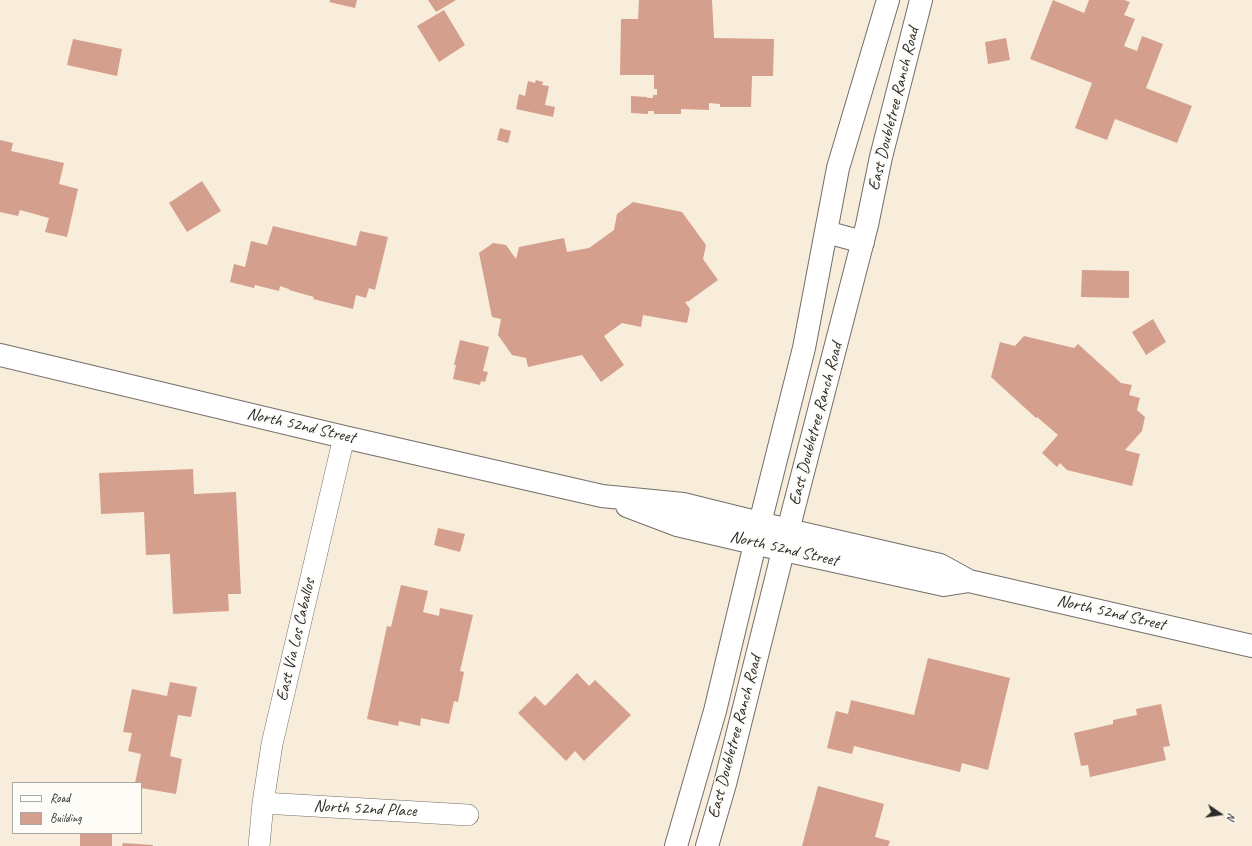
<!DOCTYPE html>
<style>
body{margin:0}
#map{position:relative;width:1252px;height:846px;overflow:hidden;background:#f8ecdb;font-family:Caveat,sans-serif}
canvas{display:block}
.legend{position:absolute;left:12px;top:782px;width:130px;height:52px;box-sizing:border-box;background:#fdfcf7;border:1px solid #a9a8a5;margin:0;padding:5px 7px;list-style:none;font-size:12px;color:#2b2b2b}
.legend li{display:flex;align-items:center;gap:8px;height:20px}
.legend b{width:20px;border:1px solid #a9a8a5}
.north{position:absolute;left:1200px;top:794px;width:40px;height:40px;-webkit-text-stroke:3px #fdfcf7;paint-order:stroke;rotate:103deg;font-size:11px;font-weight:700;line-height:16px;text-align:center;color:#2b2b2b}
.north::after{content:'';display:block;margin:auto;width:14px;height:18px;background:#2b2b2b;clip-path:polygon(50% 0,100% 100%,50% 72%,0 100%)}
</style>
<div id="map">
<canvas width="1252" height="846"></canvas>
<ul class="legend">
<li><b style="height:5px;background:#fff"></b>Road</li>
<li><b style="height:11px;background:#d59f8d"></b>Building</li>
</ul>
<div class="north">N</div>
</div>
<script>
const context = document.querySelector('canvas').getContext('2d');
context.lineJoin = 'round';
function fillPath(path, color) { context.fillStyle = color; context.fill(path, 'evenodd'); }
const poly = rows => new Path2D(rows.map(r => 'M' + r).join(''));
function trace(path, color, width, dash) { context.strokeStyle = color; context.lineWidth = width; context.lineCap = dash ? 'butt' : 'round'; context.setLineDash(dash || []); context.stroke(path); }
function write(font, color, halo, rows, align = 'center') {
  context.font = font + ' Caveat,sans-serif'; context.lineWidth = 3.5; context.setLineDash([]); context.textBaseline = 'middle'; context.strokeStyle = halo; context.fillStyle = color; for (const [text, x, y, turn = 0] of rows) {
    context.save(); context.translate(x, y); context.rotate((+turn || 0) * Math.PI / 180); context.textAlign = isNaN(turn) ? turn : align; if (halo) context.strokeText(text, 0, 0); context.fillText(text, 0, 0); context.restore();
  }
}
fillPath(poly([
 [330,0,357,0,355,8,329,2],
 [428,0,456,0,436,12],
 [639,0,712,0,714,38,774,39,773,76,752,76,751,107,720,107,720,104,709,103,709,110,681,109,681,114,654,114,654,111,648,111,648,114,631,113,631,96,647,97,647,98,653,98,653,95,657,95,657,89,654,89,654,75,620,75,621,19,638,19],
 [1053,0,1084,13,1089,0,1124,0,1130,2,1124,15,1135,19,1124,46,1137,51,1142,36,1163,44,1146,88,1192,106,1177,143,1115,119,1107,140,1075,128,1092,83,1030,59],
 [444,10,465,45,439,62,417,26],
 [1006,38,1010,60,988,64,985,42],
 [73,39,122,49,117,76,67,65],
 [536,80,543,82,542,85,549,86,545,105,555,107,553,117,516,109,519,94,525,96,528,81,535,83],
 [500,128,511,131,508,143,497,140],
 [0,140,13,143,11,151,64,163,59,184,78,189,67,237,45,232,49,218,20,210,18,216,0,212],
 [202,181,221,211,187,232,169,203],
 [633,202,682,212,706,245,703,259,718,280,689,301,685,302,690,309,687,323,643,315,641,327,622,323,604,336,624,365,601,382,582,355,528,367,526,358,512,355,498,335,501,319,492,317,479,253,493,243,506,245,516,259,519,247,564,238,567,252,589,248,614,230,617,214],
 [273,226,356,246,360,231,388,237,375,290,369,288,366,298,356,295,353,309,313,299,314,297,289,290,289,289,280,286,279,291,255,285,254,288,230,282,234,264,245,267,251,241,267,245],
 [1082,270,1129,271,1129,298,1081,297],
 [1153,319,1166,342,1146,355,1132,332],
 [1024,336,1074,348,1078,344,1121,383,1132,385,1129,395,1140,398,1137,410,1145,417,1142,431,1125,450,1140,454,1132,486,1067,470,1060,463,1057,467,1042,453,1058,435,1037,417,1036,418,991,377,1000,342,1015,346],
 [460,340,489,347,483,371,488,372,485,382,481,381,480,385,453,379,456,365,454,365],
 [193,469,194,494,236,492,241,594,228,594,229,611,173,614,170,554,146,555,144,512,101,514,99,473],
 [438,528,465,534,460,552,434,545],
 [401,585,428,591,423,612,439,616,440,608,473,615,460,671,464,672,458,702,454,701,449,724,421,718,420,726,399,721,398,726,367,719,387,626,391,627],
 [928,658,1010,678,988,770,962,763,960,772,854,746,852,754,827,748,836,711,848,714,851,700,914,715],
 [577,673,589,686,595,680,631,715,584,761,575,751,566,761,518,713,535,696,545,706],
 [170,682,197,687,191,717,178,715,170,756,182,759,176,794,141,788,141,783,135,783,141,754,128,751,132,733,123,732,132,689,167,696],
 [1161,704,1170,746,1163,747,1166,760,1090,777,1088,765,1081,766,1074,733,1113,724,1113,720,1137,715,1136,709],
 [818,786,884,804,875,837,890,841,888,846,802,846],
 [80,833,112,833,112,846,80,846],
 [123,843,153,845,153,846,122,846]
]), '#d59f8d');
const minor = poly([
 [263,803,468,815],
 [259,846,263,803,272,744,344,437]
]);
const tertiary = poly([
 [0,355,344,437,602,496,683,504,788,530,940,565,969,581,1252,646],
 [627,506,677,525,784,550,944,585,969,581]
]);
const secondary = poly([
 [826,232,863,242],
 [676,846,715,711,760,523,804,348,838,168,888,0],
 [707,846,725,784,793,511,867,225,881,157,921,0]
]);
trace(minor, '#736f69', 22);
trace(tertiary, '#736f69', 24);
trace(secondary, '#736f69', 24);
trace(minor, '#fff', 21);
trace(tertiary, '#fff', 22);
trace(secondary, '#fff', 22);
write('17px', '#2b2b2b', '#fdfcf7', [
 ["East Doubletree Ranch Road",894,109,-76],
 ["East Doubletree Ranch Road",816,424,-75],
 ["North 52nd Street",301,426,13],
 ["North 52nd Street",784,549,13],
 ["North 52nd Street",1111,613,13],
 ["East Via Los Caballos",296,640,-77],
 ["East Doubletree Ranch Road",735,737,-75],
 ["North 52nd Place",365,809,3]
]);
</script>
